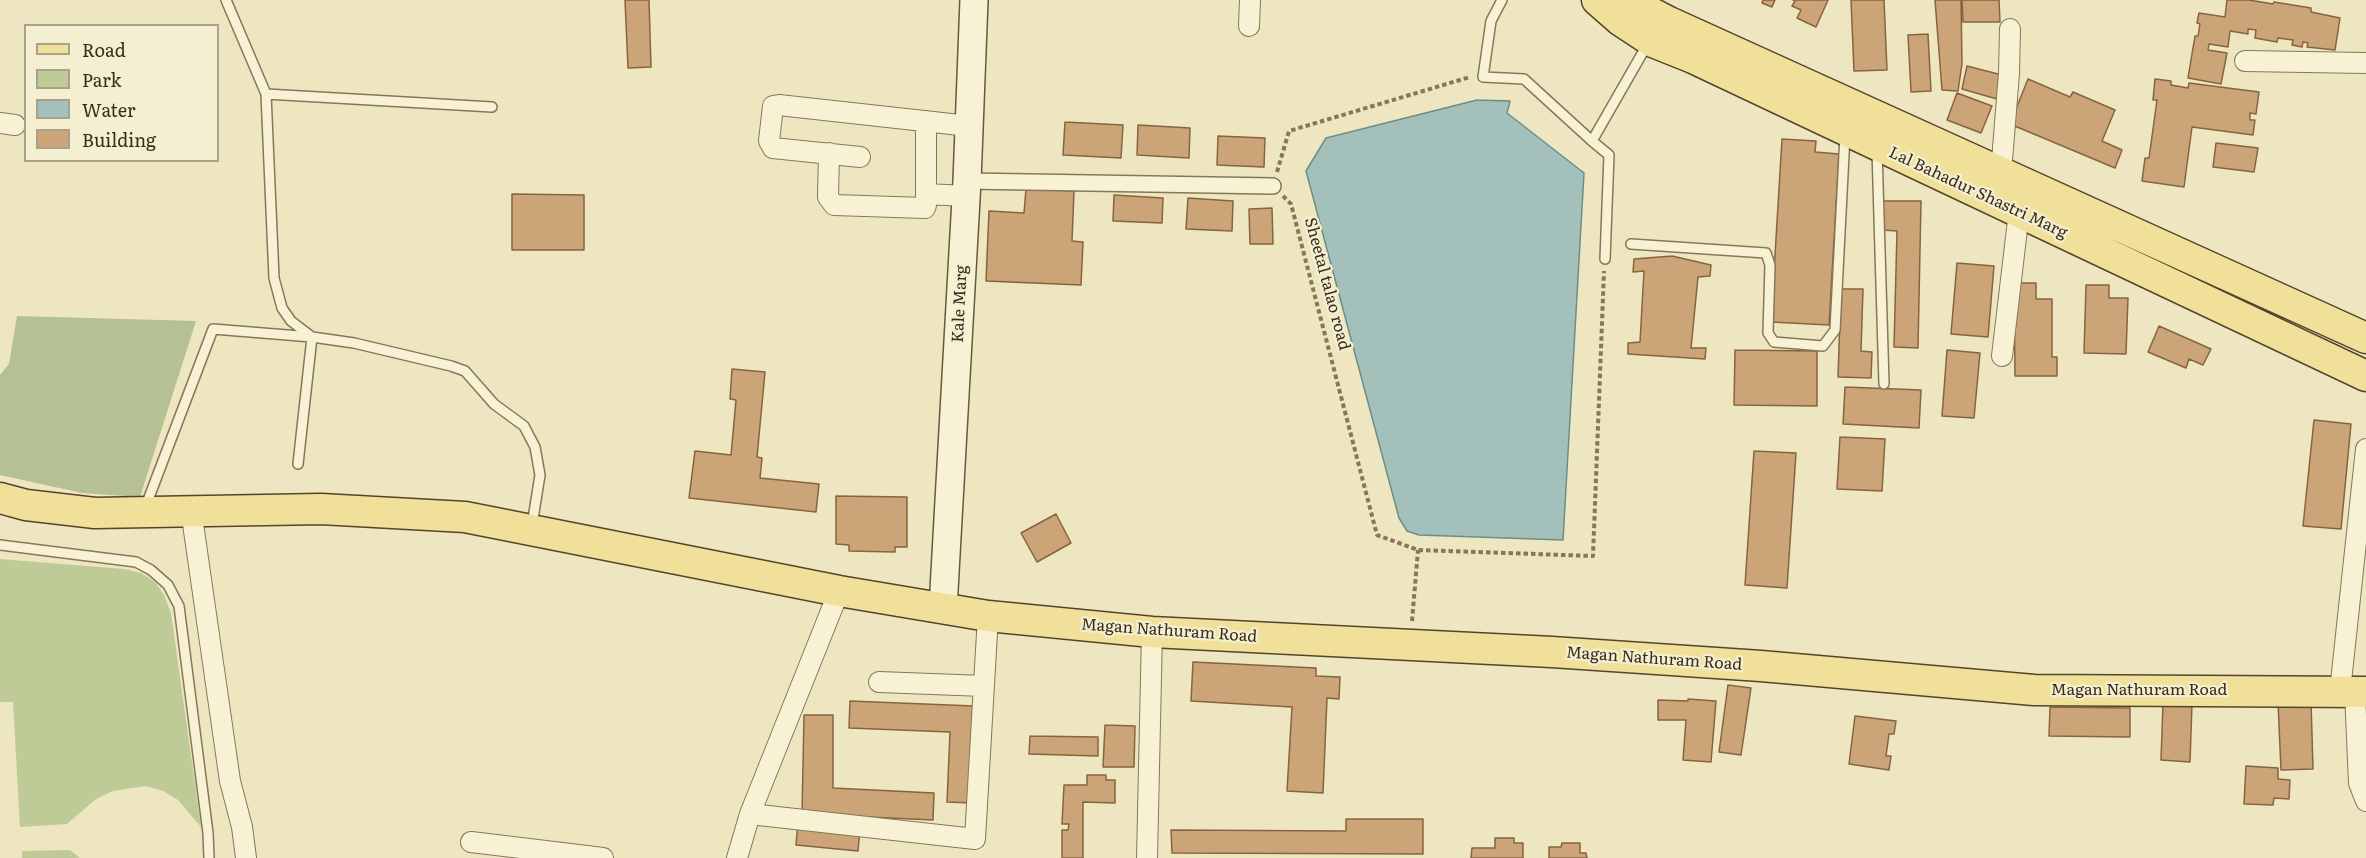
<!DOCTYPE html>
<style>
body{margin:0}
#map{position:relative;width:2366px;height:858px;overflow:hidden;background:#ede6c1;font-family:Literata,serif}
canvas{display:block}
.legend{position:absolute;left:24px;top:24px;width:195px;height:138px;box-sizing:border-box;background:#f5efd1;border:2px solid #a9a189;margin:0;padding:8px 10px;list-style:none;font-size:18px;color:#372d1d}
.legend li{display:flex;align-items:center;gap:12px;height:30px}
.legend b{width:30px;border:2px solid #a9a189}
</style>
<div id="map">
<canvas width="2366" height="858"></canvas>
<ul class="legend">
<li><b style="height:8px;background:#f1e099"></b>Road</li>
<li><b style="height:16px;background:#becb96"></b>Park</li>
<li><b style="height:16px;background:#a4c0bb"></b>Water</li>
<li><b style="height:16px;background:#cba578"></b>Building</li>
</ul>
</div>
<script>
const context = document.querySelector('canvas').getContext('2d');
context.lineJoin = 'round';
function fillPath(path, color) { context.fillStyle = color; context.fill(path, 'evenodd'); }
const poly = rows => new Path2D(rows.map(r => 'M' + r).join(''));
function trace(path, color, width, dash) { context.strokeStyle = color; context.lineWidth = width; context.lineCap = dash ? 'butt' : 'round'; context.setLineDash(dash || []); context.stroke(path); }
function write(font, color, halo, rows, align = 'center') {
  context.font = font + ' Literata,serif'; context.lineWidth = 4.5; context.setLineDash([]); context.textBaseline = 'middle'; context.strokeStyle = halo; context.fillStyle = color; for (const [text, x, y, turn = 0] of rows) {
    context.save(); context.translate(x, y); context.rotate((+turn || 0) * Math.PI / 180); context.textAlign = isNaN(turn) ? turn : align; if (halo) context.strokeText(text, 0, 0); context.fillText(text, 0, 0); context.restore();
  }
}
fillPath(poly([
 [0,559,124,569,141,573,155,582,164,595,171,613,201,827,178,800,163,791,146,786,113,791,96,799,67,824,20,827,13,702,0,702],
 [70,850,80,858,22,858,22,851]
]), '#becb96');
fillPath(poly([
 [17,316,196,321,140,497,82,493,0,475,0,375,9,364]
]), '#b5c095');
const water = poly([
 [1477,100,1510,101,1507,113,1584,173,1563,540,1419,535,1407,531,1399,518,1306,171,1326,138,1477,100]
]);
fillPath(water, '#a4c0bb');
trace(water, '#6b8e89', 1.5);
const building = poly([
 [625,0,649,0,651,67,628,68,625,0],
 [1763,0,1775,0,1772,7,1762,3,1763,0],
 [1793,0,1828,0,1816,27,1797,18,1801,10,1792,6,1795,1,1793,0],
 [1851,0,1884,0,1887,70,1854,71,1851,0],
 [1935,0,1961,0,1962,64,1958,91,1942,90,1935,0],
 [1962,0,1999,0,2000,22,1963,22,1962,0],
 [2227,0,2249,0,2273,4,2274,2,2311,8,2311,12,2340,18,2335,50,2307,47,2308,43,2303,42,2302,47,2292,45,2293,40,2278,38,2277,42,2255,38,2256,30,2248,29,2248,34,2230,31,2228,47,2209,44,2208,50,2227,53,2221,84,2188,78,2195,36,2198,36,2200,24,2197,23,2199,13,2225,17,2227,0],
 [1928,34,1931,91,1911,92,1908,35,1928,34],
 [1967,66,2002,75,1997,99,1962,89,1967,66],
 [2028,79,2070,97,2073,92,2115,110,2102,141,2122,150,2115,168,2010,124,2028,79],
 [2155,79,2171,81,2171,85,2188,88,2189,83,2259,92,2256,114,2250,113,2250,120,2255,120,2253,135,2192,127,2184,187,2142,181,2145,158,2149,158,2157,100,2153,100,2155,79],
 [1957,93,1992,106,1981,133,1947,120,1957,93],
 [1065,122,1123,125,1121,158,1063,155,1065,122],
 [1138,125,1190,128,1189,158,1137,155,1138,125],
 [1218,136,1265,138,1264,167,1217,165,1218,136],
 [1782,139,1816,141,1815,152,1839,154,1829,325,1771,322,1782,139],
 [2216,143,2258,148,2254,172,2213,167,2216,143],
 [1026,189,1074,191,1072,241,1083,242,1081,285,986,281,989,211,1024,213,1026,189],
 [512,194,584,195,584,250,512,250,512,194],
 [1114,195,1163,198,1162,223,1113,221,1114,195],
 [1188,198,1233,201,1232,231,1186,229,1188,198],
 [1882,201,1921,201,1918,348,1894,347,1897,231,1882,230,1882,201],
 [1272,208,1273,244,1250,244,1249,209,1272,208],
 [1672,256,1711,265,1710,276,1698,277,1691,348,1706,348,1705,359,1628,354,1628,343,1640,342,1644,271,1633,272,1634,259,1672,256],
 [1957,263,1994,266,1988,337,1951,334,1957,263],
 [2014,283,2036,283,2036,299,2052,299,2052,357,2057,357,2057,376,2015,376,2014,283],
 [2086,285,2109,285,2109,298,2128,298,2126,354,2084,353,2086,285],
 [1841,289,1863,289,1861,351,1872,352,1871,378,1838,377,1841,289],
 [2159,326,2211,349,2203,365,2189,359,2186,368,2148,352,2159,326],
 [1735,350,1817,351,1817,406,1734,405,1735,350],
 [1947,350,1980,353,1974,418,1942,416,1947,350],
 [732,369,765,372,757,457,762,458,760,478,819,484,816,512,689,498,695,451,731,455,736,400,730,399,732,369],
 [1845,387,1921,390,1919,428,1843,424,1845,387],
 [2314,420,2351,424,2341,529,2303,526,2314,420],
 [1840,437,1885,439,1882,491,1837,489,1840,437],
 [1754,451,1796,453,1787,588,1745,585,1754,451],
 [836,496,907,497,907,547,895,547,895,552,849,551,849,545,836,544,836,496],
 [1056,514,1071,543,1037,562,1021,533,1056,514],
 [1193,662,1316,668,1316,676,1340,677,1339,699,1327,698,1323,793,1287,791,1292,707,1191,701,1193,662],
 [1728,685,1751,688,1741,755,1719,752,1728,685],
 [1688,699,1716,701,1711,762,1683,760,1686,720,1658,720,1658,700,1688,701,1688,699],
 [850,701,974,706,972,803,947,802,950,732,849,728,850,701],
 [2311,701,2313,769,2281,770,2278,702,2311,701],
 [2163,703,2192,704,2190,762,2161,760,2163,703],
 [2050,707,2130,708,2130,737,2049,736,2050,707],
 [804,715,833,715,833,788,934,793,933,820,802,814,804,715],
 [1855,716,1896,721,1894,734,1889,734,1886,756,1891,756,1889,770,1849,764,1855,716],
 [1105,725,1135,726,1134,767,1103,767,1105,725],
 [1030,736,1098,737,1098,756,1029,754,1030,736],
 [2246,766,2278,768,2278,779,2290,780,2289,799,2274,798,2273,805,2244,804,2246,766],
 [1087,775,1106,775,1106,780,1115,780,1115,803,1083,802,1083,858,1062,858,1062,830,1068,830,1069,824,1062,824,1064,785,1087,785,1087,775],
 [1346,819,1423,819,1423,854,1172,853,1171,830,1346,831,1346,819],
 [798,822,860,828,858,851,796,845,798,822],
 [1495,838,1514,838,1514,843,1523,843,1523,858,1471,858,1472,848,1495,848,1495,838],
 [1562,843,1580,843,1580,853,1586,853,1587,858,1549,858,1549,847,1561,847,1562,843]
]);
fillPath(building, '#cba578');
trace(building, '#86643f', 1.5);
const service = poly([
 [226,0,266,94,274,278,282,308,291,321,312,337],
 [1502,0,1491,21,1483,77,1524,79,1592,141],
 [266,94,492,107],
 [1877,150,1884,384],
 [1631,244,1766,253,1770,265,1768,333,1774,342,1823,346,1835,330,1845,135],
 [1605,259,1609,155,1592,141,1647,45],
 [298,464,312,337,354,343,451,366,465,371,494,404,524,426,535,447,540,475,532,525],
 [145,508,213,329,312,337],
 [0,545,136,562,151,570,168,585,179,606,208,833,209,858]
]);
const pedestrian = poly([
 [967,181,1273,186]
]);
const minor = poly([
 [1249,26,1250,0],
 [2245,61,2366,63],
 [0,123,15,125],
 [829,153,828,197,834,205,925,208,926,205,926,121],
 [860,157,773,148,769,141,773,106,779,105,969,126],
 [2001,173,2009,73,2010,29],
 [926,194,966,196],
 [2002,356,2019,212],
 [191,510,230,781,242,827,246,858],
 [879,682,984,686],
 [2340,691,2366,449],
 [2355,692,2359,783,2366,801],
 [750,814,975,839,988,616],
 [471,842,603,858],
 [737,858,750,814,839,591],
 [1147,858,1152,632]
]);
const secondary = poly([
 [943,608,967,181,974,0]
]);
const primary = poly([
 [1597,0,1621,21,1653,42,1693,58,2366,376],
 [1631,0,1638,6,1669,22,2366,338],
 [0,498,26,505,95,513,321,509,465,517,839,591,988,616,1152,632,1552,652,1761,666,2034,690,2366,692]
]);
trace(service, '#877759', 12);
trace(pedestrian, '#877759', 18);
trace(minor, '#877759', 22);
trace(secondary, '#68583c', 30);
trace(primary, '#54442d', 33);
trace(poly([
 [1277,172,1289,131,1470,77],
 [1283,196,1291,204,1377,535,1418,550,1593,556,1604,271],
 [1412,621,1418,550]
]), '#877759', 4, [4.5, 3]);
trace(service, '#f8f2d5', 9);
trace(pedestrian, '#f8f2d5', 15);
trace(minor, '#f8f2d5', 20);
trace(secondary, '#f8f2d5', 27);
trace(primary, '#f1e099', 30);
write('16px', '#372d1d', '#f5efd1', [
 ["Lal Bahadur Shastri Marg",1978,193,25],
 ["Sheetal talao road",1327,284,75],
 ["Kale Marg",960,304,-87],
 ["Magan Nathuram Road",1169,631,4],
 ["Magan Nathuram Road",1654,659,4],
 ["Magan Nathuram Road",2139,690]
]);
</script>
